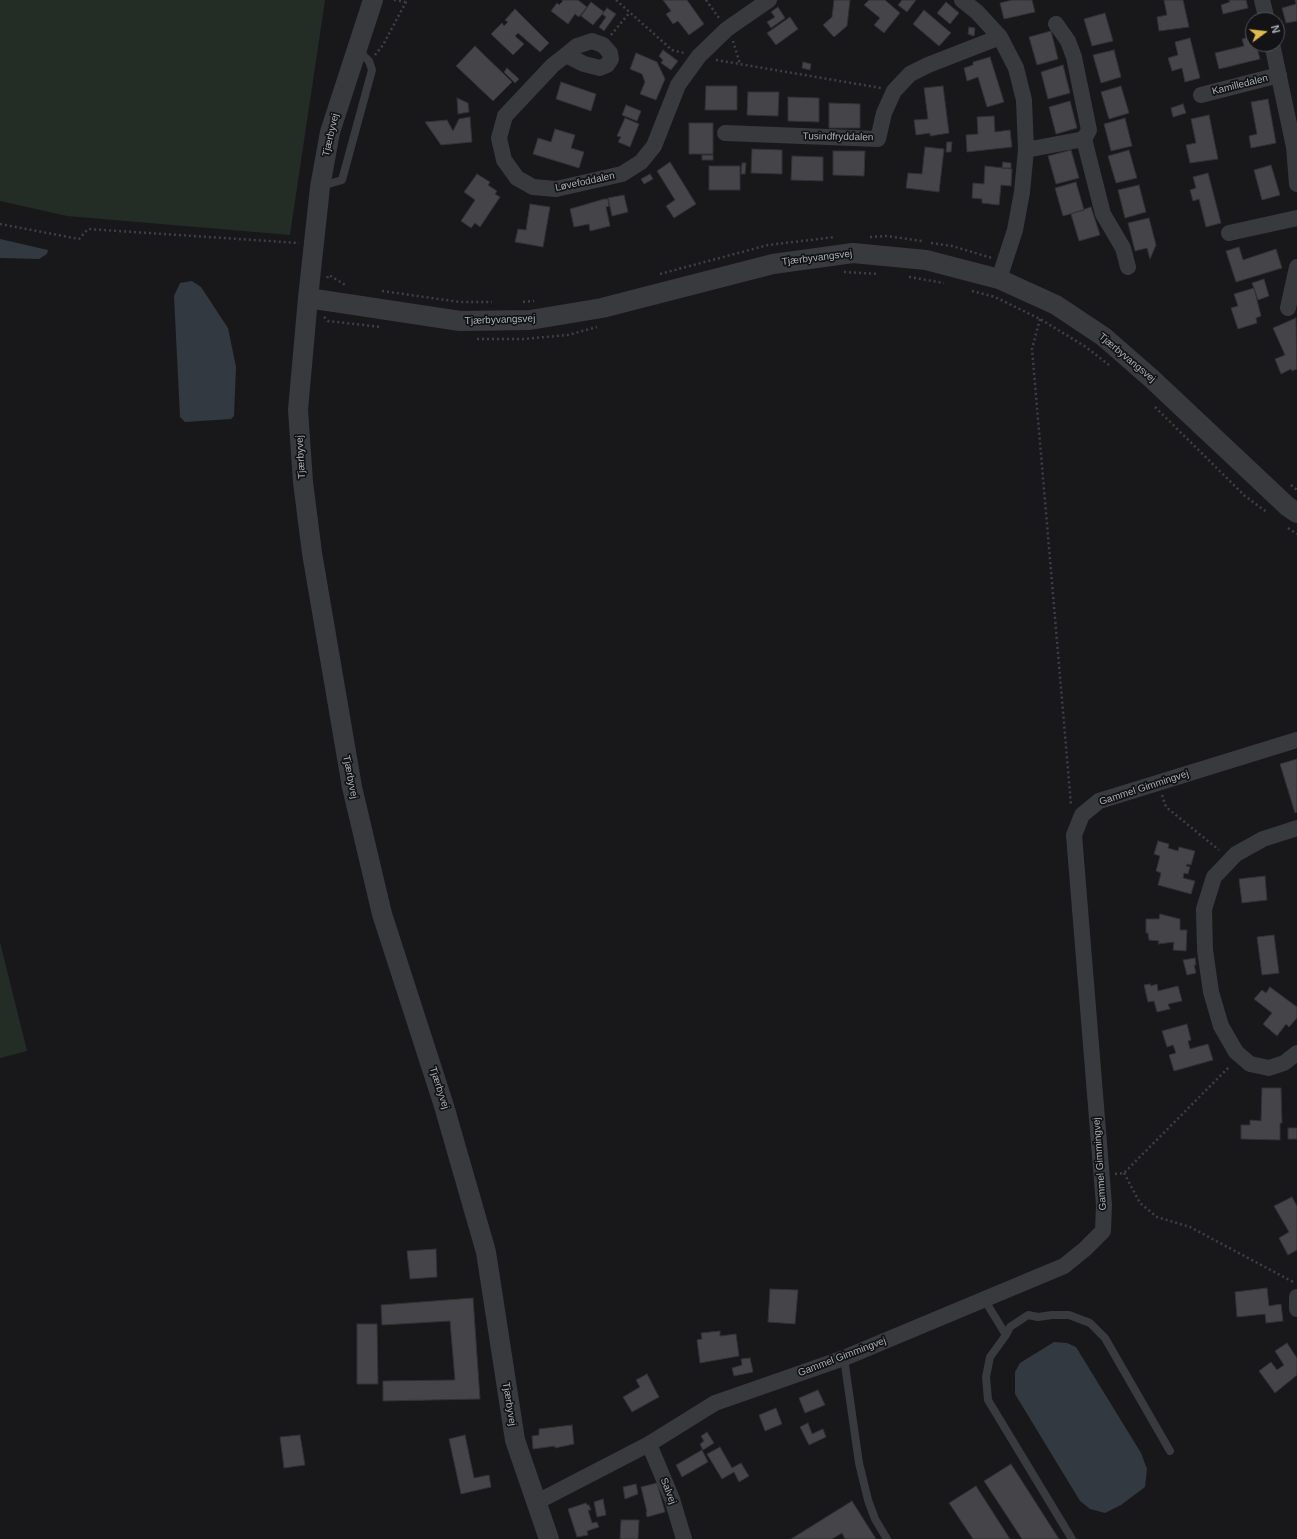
<!DOCTYPE html>
<meta charset="utf-8">
<style>
body{margin:0}
#map{position:relative;width:1297px;height:1539px;overflow:hidden;background:#18181a;font-family:Helvetica,sans-serif}
canvas{display:block}
.north{position:absolute;left:1245px;top:12px;width:40px;height:40px;box-sizing:border-box;background:#131315;border:1px solid #505156;border-radius:50%;rotate:75deg;font-size:11px;font-weight:700;line-height:16px;text-align:center;color:#abaeb8}
.north::after{content:'';display:block;margin:auto;width:14px;height:18px;background:#dfb94b;clip-path:polygon(50% 0,100% 100%,50% 72%,0 100%)}
</style>
<div id="map">
<canvas width="1297" height="1539"></canvas>
<div class="north">N</div>
</div>
<script>
const context = document.querySelector('canvas').getContext('2d');
context.lineJoin = 'round';
function fillPath(path, color) { context.fillStyle = color; context.fill(path, 'evenodd'); }
const poly = rows => new Path2D(rows.map(r => 'M' + r).join(''));
function trace(path, color, width, dash) { context.strokeStyle = color; context.lineWidth = width; context.lineCap = dash ? 'butt' : 'round'; context.setLineDash(dash || []); context.stroke(path); }
function write(font, color, halo, rows, align = 'center') {
  context.font = font + ' Helvetica,sans-serif'; context.lineWidth = 3.5; context.setLineDash([]); context.textBaseline = 'middle'; context.strokeStyle = halo; context.fillStyle = color; for (const [text, x, y, turn = 0] of rows) {
    context.save(); context.translate(x, y); context.rotate((+turn || 0) * Math.PI / 180); context.textAlign = isNaN(turn) ? turn : align; if (halo) context.strokeText(text, 0, 0); context.fillText(text, 0, 0); context.restore();
  }
}
fillPath(poly([
 [0,0,325,0,290,235,67,216,0,201],
 [0,942,27,1051,0,1058]
]), '#242c26');
fillPath(poly([
 [0,239,48,250,47,254,39,259,0,258],
 [192,281,201,287,228,328,236,367,234,416,231,419,185,422,180,417,174,296,180,283],
 [1054,1342,1067,1343,1076,1347,1141,1453,1147,1469,1145,1487,1121,1505,1105,1513,1090,1509,1080,1501,1015,1394,1015,1372,1020,1363]
]), '#323941');
const building = poly([
 [562,0,578,0,587,7,579,17,575,14,568,24,551,11,557,3,559,5,563,1,562,0],
 [663,0,687,0,704,24,689,35,678,21,673,24,666,14,671,11,663,0],
 [834,0,850,0,847,26,834,37,823,25,832,17,834,0],
 [869,0,885,0,900,13,884,33,874,25,880,18,864,5,869,0],
 [902,0,916,0,907,12,898,5,902,0],
 [1032,0,1035,12,1004,19,1000,3,1012,0,1032,0],
 [1164,0,1183,0,1189,27,1159,31,1157,17,1167,15,1164,0],
 [1229,0,1246,0,1248,8,1223,14,1221,5,1230,2,1229,0],
 [1295,0,1297,0,1297,21,1286,23,1282,8,1296,4,1295,0],
 [591,2,604,12,593,25,581,16,591,2],
 [946,2,959,13,950,24,937,13,946,2],
 [778,7,785,18,771,28,767,22,775,17,771,12,778,7],
 [607,8,616,14,604,31,599,27,606,17,602,14,607,8],
 [515,9,549,43,540,52,518,33,515,36,524,44,513,55,491,34,502,23,504,26,508,22,505,20,515,9],
 [924,10,951,33,939,46,913,24,924,10],
 [1105,13,1113,41,1092,46,1084,19,1105,13],
 [790,17,798,29,776,45,767,33,790,17],
 [969,27,975,28,974,36,968,34,969,27],
 [1051,31,1058,59,1037,65,1029,37,1051,31],
 [1253,36,1253,44,1256,44,1260,59,1219,69,1215,53,1244,46,1242,39,1253,36],
 [1190,38,1200,78,1185,82,1182,68,1172,71,1168,58,1178,55,1175,42,1190,38],
 [475,46,512,82,493,101,456,66,475,46],
 [663,50,678,61,671,70,661,63,663,60,659,56,663,50],
 [1114,50,1121,77,1101,83,1093,55,1114,50],
 [636,53,657,62,665,79,656,100,640,94,645,82,642,74,630,69,636,53],
 [990,57,1004,102,987,107,978,77,967,81,964,68,973,65,973,62,990,57],
 [803,62,811,64,810,70,802,68,803,62],
 [1063,65,1070,93,1048,99,1041,72,1063,65],
 [507,68,519,79,515,83,504,72,507,68],
 [561,82,596,94,591,111,556,99,561,82],
 [706,86,737,86,737,110,705,110,706,86],
 [943,86,949,133,930,136,930,133,916,135,914,120,928,119,924,88,943,86],
 [1121,86,1129,113,1109,119,1101,92,1121,86],
 [748,92,779,92,778,116,747,115,748,92],
 [788,97,819,98,819,122,788,121,788,97],
 [457,98,468,103,469,112,458,114,457,98],
 [1268,99,1276,143,1251,148,1249,136,1257,134,1251,102,1268,99],
 [1070,101,1077,128,1056,134,1049,107,1070,101],
 [829,103,860,104,860,128,829,128,829,103],
 [1183,104,1186,113,1173,117,1171,108,1183,104],
 [626,105,641,111,637,121,622,115,626,105],
 [1209,115,1218,159,1190,163,1186,145,1196,143,1191,119,1209,115],
 [994,116,995,132,1010,130,1012,147,967,152,966,135,978,134,977,117,994,116],
 [470,117,472,142,441,145,425,122,447,120,453,131,459,119,470,117],
 [625,118,639,124,630,147,618,142,621,137,617,136,625,118],
 [1125,118,1132,146,1111,151,1104,124,1125,118],
 [689,123,713,123,713,154,689,154,689,123],
 [555,129,575,135,571,148,584,152,579,168,533,154,538,138,551,142,555,129],
 [947,142,952,142,951,152,946,152,947,142],
 [925,147,944,149,939,192,906,188,908,173,922,174,925,147],
 [752,149,782,150,782,174,751,173,752,149],
 [1071,150,1079,178,1056,184,1048,156,1071,150],
 [1129,150,1137,178,1116,183,1108,156,1129,150],
 [833,151,865,151,864,176,833,175,833,151],
 [702,155,713,155,713,160,702,160,702,155],
 [792,156,823,157,823,181,791,180,792,156],
 [670,162,696,204,674,218,666,206,675,200,657,171,670,162],
 [1003,162,1011,163,1011,168,1002,168,1003,162],
 [742,163,746,163,745,174,741,174,742,163],
 [1271,165,1280,195,1262,200,1254,170,1271,165],
 [709,166,740,166,740,190,709,190,709,166],
 [985,166,1012,169,1011,186,1001,185,999,205,982,203,982,199,972,198,973,183,984,184,985,166],
 [1208,173,1221,223,1206,227,1199,199,1193,201,1190,190,1196,188,1193,177,1208,173],
 [477,174,490,182,488,185,497,191,495,194,500,197,480,227,475,223,471,228,461,221,475,200,464,192,477,174],
 [650,174,653,179,644,184,641,179,650,174],
 [1076,182,1084,210,1063,216,1055,188,1076,182],
 [1139,185,1146,212,1125,218,1118,190,1139,185],
 [624,195,628,212,612,216,608,198,624,195],
 [604,199,608,199,609,206,606,207,610,226,590,231,589,224,574,227,570,209,604,199],
 [530,204,550,207,543,247,515,242,518,229,526,230,530,204],
 [1091,207,1100,235,1079,241,1071,214,1091,207],
 [1149,218,1156,245,1150,259,1147,248,1135,251,1128,223,1149,218],
 [1239,247,1243,260,1276,249,1282,268,1236,282,1226,251,1239,247],
 [1264,279,1269,296,1258,300,1252,283,1264,279],
 [1254,288,1261,316,1256,318,1257,323,1238,329,1231,308,1238,306,1234,294,1254,288],
 [1296,318,1297,369,1292,371,1291,369,1281,374,1275,359,1285,355,1273,328,1296,318],
 [1297,759,1297,812,1295,813,1280,764,1297,759],
 [1158,841,1169,844,1168,848,1178,851,1179,847,1195,851,1191,865,1187,864,1186,866,1190,867,1188,874,1184,873,1183,878,1195,881,1191,894,1158,885,1161,873,1156,871,1160,856,1154,854,1158,841],
 [1265,876,1267,900,1242,903,1239,879,1265,876],
 [1160,914,1180,919,1180,930,1187,930,1186,951,1173,950,1174,942,1158,944,1159,941,1149,940,1148,933,1146,933,1146,919,1159,919,1160,914],
 [1274,935,1279,973,1262,975,1257,937,1274,935],
 [1195,958,1196,965,1194,965,1196,973,1187,975,1183,960,1195,958],
 [1150,984,1151,986,1157,984,1158,991,1178,986,1182,1001,1168,1004,1170,1009,1157,1012,1154,1001,1148,1002,1144,985,1150,984],
 [1270,987,1297,1007,1297,1018,1289,1027,1286,1024,1277,1036,1263,1024,1272,1013,1254,999,1262,990,1266,993,1270,987],
 [1187,1024,1191,1040,1188,1041,1190,1049,1208,1044,1213,1060,1174,1071,1169,1055,1176,1053,1173,1045,1167,1047,1162,1031,1187,1024],
 [1262,1088,1281,1088,1282,1123,1280,1123,1280,1140,1241,1139,1241,1125,1250,1125,1250,1120,1261,1121,1262,1088],
 [1288,1128,1297,1128,1297,1139,1288,1139,1288,1128],
 [1292,1197,1297,1206,1297,1250,1288,1255,1279,1238,1289,1232,1274,1206,1292,1197],
 [436,1249,437,1277,410,1279,407,1251,436,1249],
 [1267,1288,1269,1306,1281,1304,1283,1321,1266,1323,1265,1314,1237,1317,1235,1292,1267,1288],
 [770,1289,798,1290,795,1324,768,1322,770,1289],
 [473,1298,480,1399,383,1401,383,1381,455,1380,450,1321,382,1325,381,1305,473,1298],
 [357,1324,377,1324,378,1384,357,1384,357,1324],
 [720,1331,720,1336,736,1334,739,1356,700,1363,697,1340,702,1339,701,1333,720,1331],
 [1287,1343,1297,1358,1297,1375,1275,1393,1259,1371,1271,1362,1277,1370,1284,1365,1275,1351,1287,1343],
 [750,1358,753,1372,734,1376,732,1368,742,1365,741,1359,750,1358],
 [647,1374,659,1397,632,1412,623,1397,640,1387,636,1380,647,1374],
 [818,1390,825,1405,805,1413,799,1398,818,1390],
 [776,1408,782,1424,765,1431,759,1415,776,1408],
 [808,1423,812,1434,823,1429,826,1437,809,1445,800,1427,808,1423],
 [572,1425,574,1444,555,1448,555,1446,533,1449,532,1436,539,1435,539,1429,572,1425],
 [707,1432,714,1443,703,1450,700,1444,704,1441,701,1436,707,1432],
 [300,1435,305,1465,284,1468,280,1437,300,1435],
 [465,1435,474,1478,489,1475,491,1487,461,1494,449,1439,465,1435],
 [720,1447,732,1468,741,1463,749,1476,739,1482,734,1472,722,1479,707,1454,720,1447],
 [702,1450,708,1462,682,1477,676,1465,702,1450],
 [1011,1464,1059,1539,1022,1539,984,1481,1011,1464],
 [657,1483,665,1512,647,1517,646,1512,647,1512,641,1487,657,1483],
 [636,1484,638,1494,625,1499,623,1487,636,1484],
 [976,1486,1010,1539,973,1539,949,1503,976,1486],
 [603,1499,606,1515,597,1517,594,1502,603,1499],
 [852,1501,876,1539,845,1539,842,1533,832,1539,791,1539,852,1501],
 [586,1503,587,1505,589,1505,591,1510,588,1510,592,1523,597,1522,599,1527,587,1531,588,1535,577,1537,568,1509,586,1503],
 [621,1520,639,1520,638,1539,620,1539,621,1520]
]);
fillPath(building, '#454549');
trace(building, '#323235', 1);
trace(poly([
 [394,0,405,2],
 [616,0,672,50,684,53],
 [706,0,719,18],
 [611,35,630,12],
 [733,41,740,64],
 [375,55,383,45,407,0],
 [716,60,881,88],
 [0,224,79,239,88,229,299,243],
 [870,237,887,236,922,241],
 [931,243,952,246,992,258],
 [844,272,879,274],
 [660,274,768,245,835,237],
 [909,277,944,283],
 [327,278,329,275,347,286],
 [382,291,460,302,492,302],
 [972,291,995,297,1040,319,1086,347,1109,365],
 [523,302,534,301],
 [324,317,328,321,381,327],
 [1040,319,1032,349,1071,805],
 [477,339,523,339,568,335,597,327],
 [1155,407,1245,496,1268,513],
 [1291,485,1297,490],
 [1288,528,1297,534],
 [1162,795,1166,807,1219,850],
 [1124,1173,1140,1203,1157,1217,1190,1227,1295,1283],
 [1115,1174,1124,1173,1230,1066]
]), '#3f4045', 2.5, [2, 3]);
trace(poly([
 [322,186,342,180,372,70,369,61,358,50],
 [984,1299,1006,1335,990,1357,986,1377,988,1400,1072,1539],
 [1006,1335,1010,1327,1028,1315,1038,1317,1052,1315,1069,1315,1090,1323,1105,1338,1170,1451],
 [844,1358,859,1463,868,1500,875,1519,887,1539]
]), '#393a3e', 8);
trace(poly([
 [962,0,977,12,1000,37,1016,68,1024,100,1026,150,1022,192,1015,230,999,279],
 [1262,0,1267,20],
 [1056,24,1068,41,1074,57,1089,130,1084,139,1103,214,1123,248,1128,267],
 [1272,44,1294,147,1297,184],
 [566,55,584,64,600,68,607,65,611,59,610,53,603,45,592,41,577,46,566,55,553,65,505,116,499,138,504,160,517,178,533,187,556,189,622,174,641,162,654,146,678,85,699,56,727,29,769,0],
 [1201,95,1279,75],
 [725,133,878,139,884,113,894,91,910,74,928,65,1000,37],
 [1026,150,1084,139],
 [1229,233,1297,218],
 [1288,308,1297,267],
 [1297,828,1263,839,1236,854,1214,877,1204,909,1205,950,1211,992,1221,1026,1236,1052,1250,1064,1269,1068,1284,1063,1297,1053],
 [1297,1297,1297,1309],
 [649,1444,672,1499,684,1539],
 [535,1503,649,1444,715,1403,844,1358,1064,1266,1085,1249,1103,1231,1104,1205,1074,835,1082,815,1099,801,1297,740]
]), '#393a3e', 16);
trace(poly([
 [373,0,330,132,320,187,308,298,298,410,303,482,312,553,352,787,382,914,444,1106,486,1252,515,1440,549,1539],
 [308,298,460,321,530,320,602,308,773,264,853,253,926,260,999,279,1056,305,1104,337,1152,379,1287,506,1297,513]
]), '#393a3e', 20);
write('10px', '#abaeb8', '#131315', [
 ["Kamilledalen",1240,85,-14],
 ["Tjærbyvej",331,135,-77],
 ["Tusindfryddalen",838,137,1],
 ["Løvefoddalen",585,182,-12],
 ["Tjærbyvangsvej",817,258,-7],
 ["Tjærbyvangsvej",500,320,-2],
 ["Tjærbyvangsvej",1127,358,40],
 ["Tjærbyvej",301,457,-93],
 ["Tjærbyvej",350,777,79],
 ["Gammel Gimmingvej",1144,788,-18],
 ["Tjærbyvej",439,1088,72],
 ["Gammel Gimmingvej",1100,1164,-94],
 ["Gammel Gimmingvej",842,1357,-21],
 ["Tjærbyvej",509,1404,81],
 ["Salvej",668,1491,69]
]);
</script>
